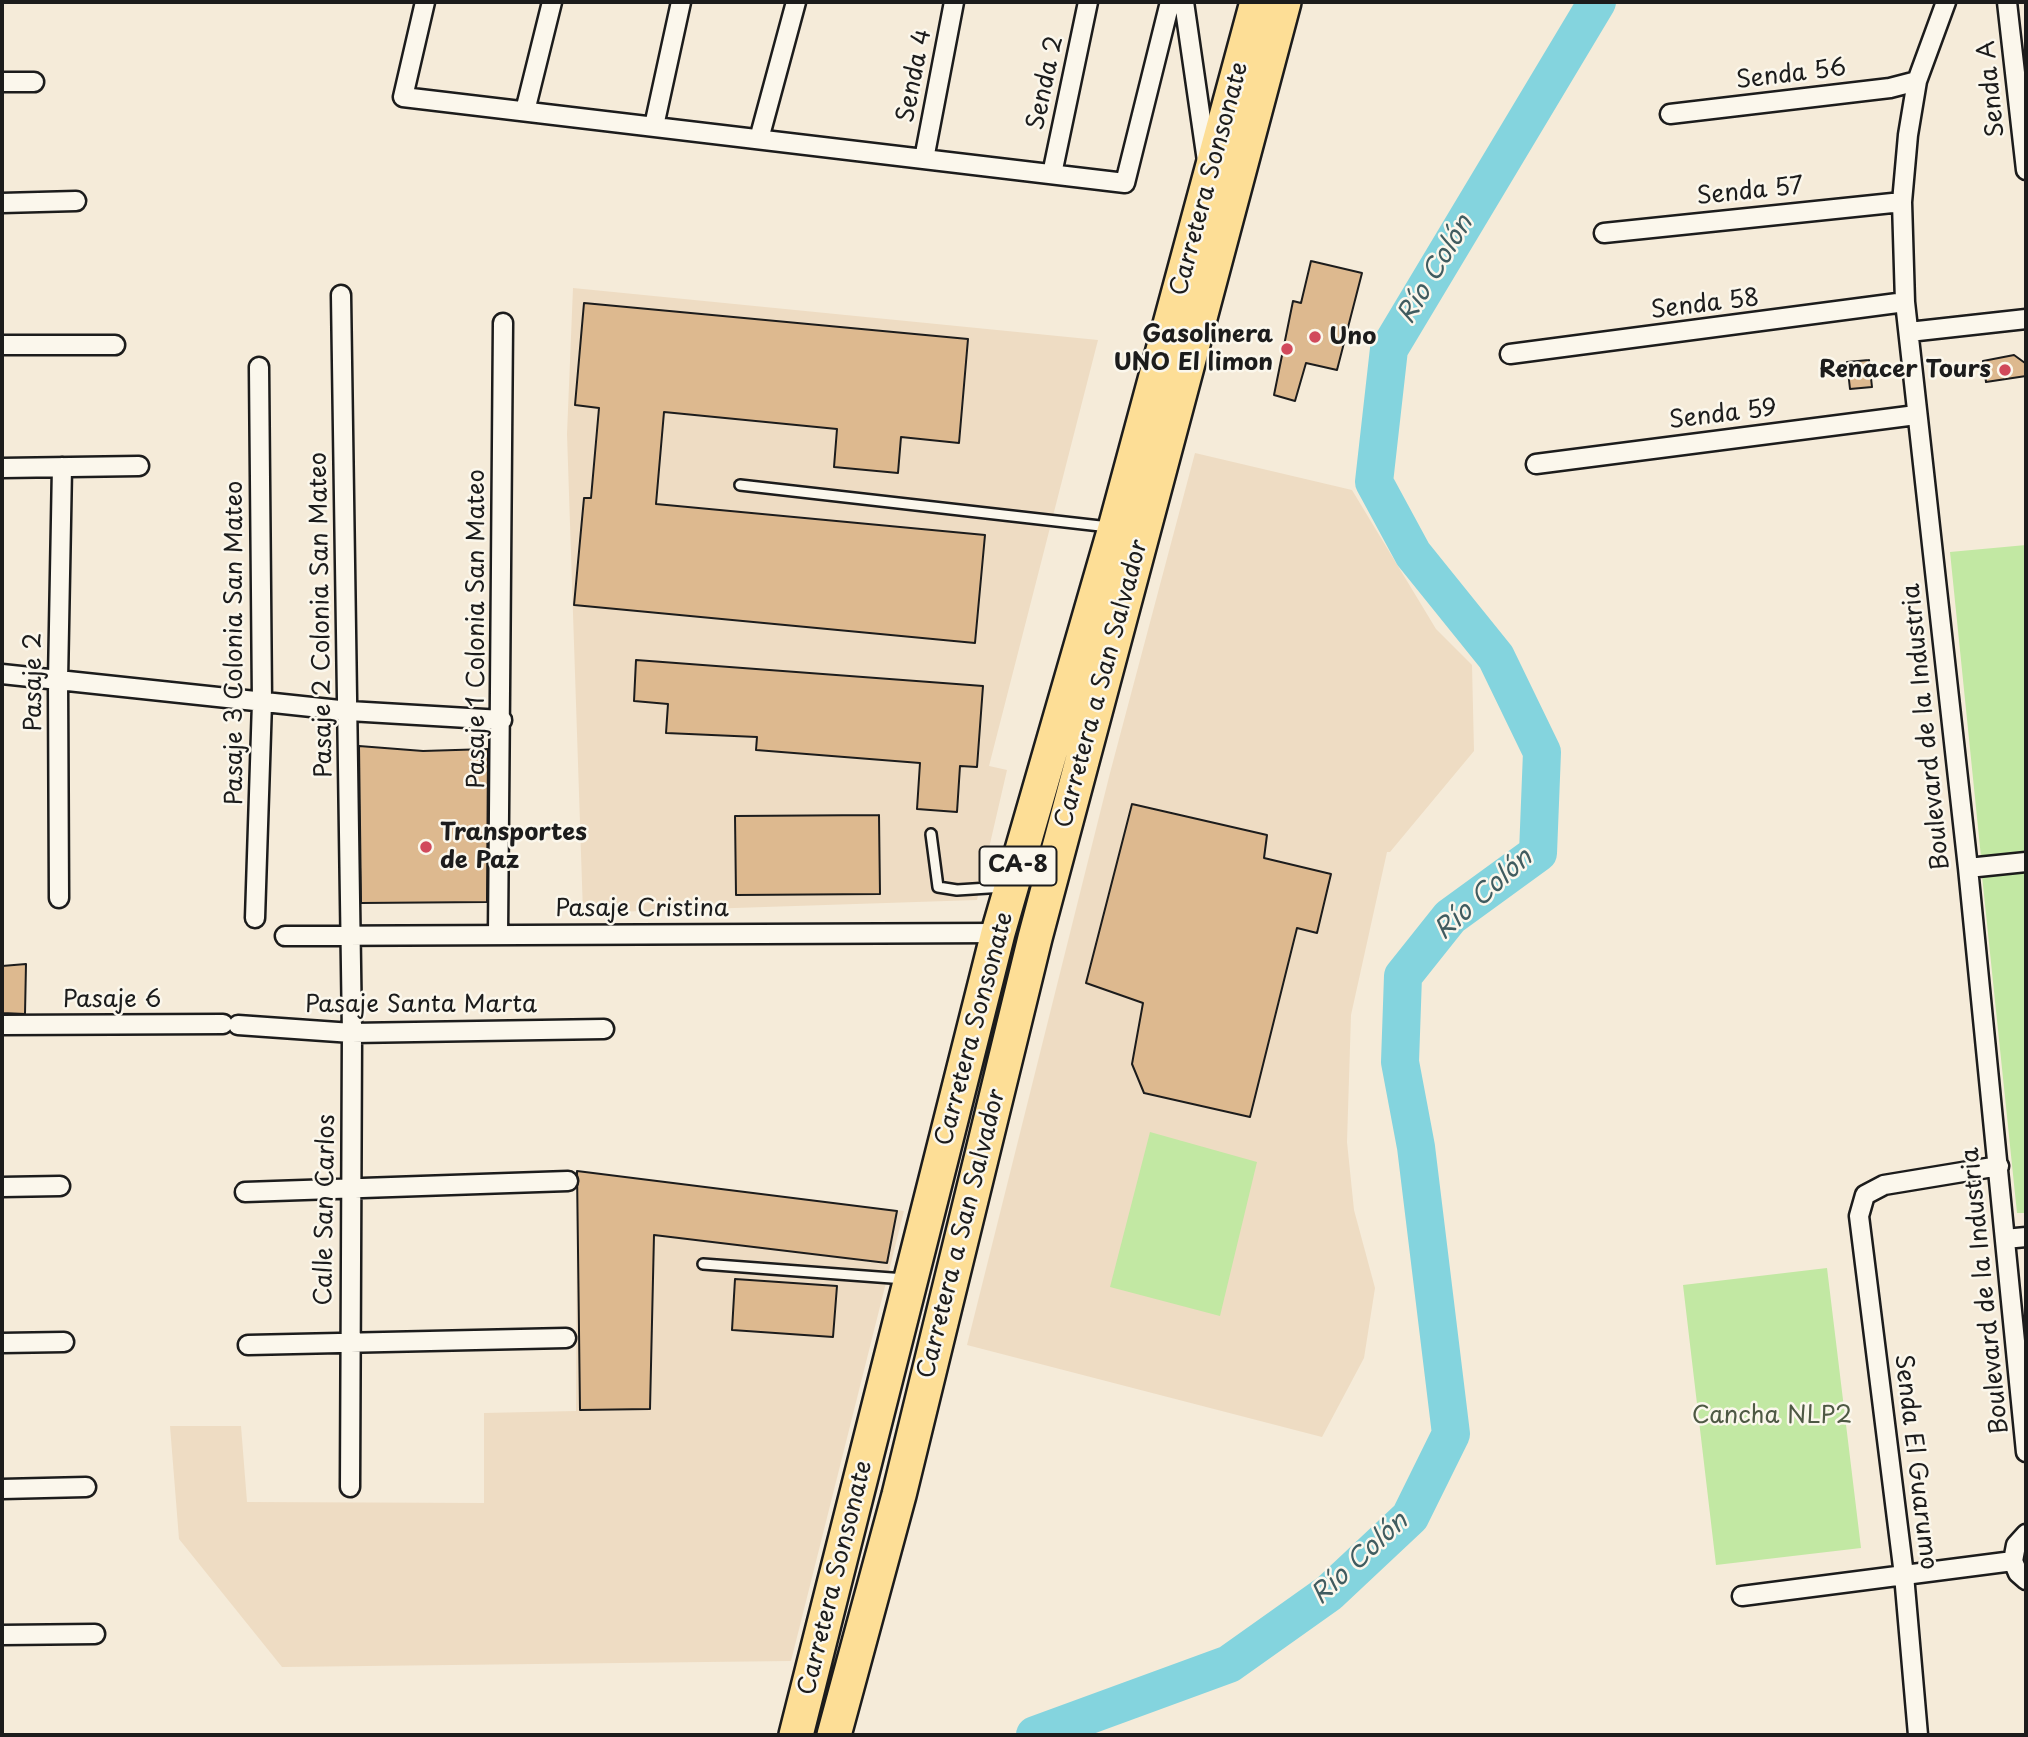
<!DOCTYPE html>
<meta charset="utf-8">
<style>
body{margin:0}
#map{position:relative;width:2028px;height:1737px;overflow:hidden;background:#f5ebd9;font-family:"Playpen Sans",sans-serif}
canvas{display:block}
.frame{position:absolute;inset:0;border:4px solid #1c1c1c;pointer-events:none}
</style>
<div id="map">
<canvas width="2028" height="1737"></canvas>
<div class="frame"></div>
</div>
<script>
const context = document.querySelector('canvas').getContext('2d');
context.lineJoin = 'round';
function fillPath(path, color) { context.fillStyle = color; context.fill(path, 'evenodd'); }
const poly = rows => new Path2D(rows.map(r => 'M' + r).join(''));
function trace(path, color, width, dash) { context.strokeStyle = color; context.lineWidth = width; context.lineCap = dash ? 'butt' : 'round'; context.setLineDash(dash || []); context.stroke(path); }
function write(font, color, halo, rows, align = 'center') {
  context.font = font + ' "Playpen Sans",sans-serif'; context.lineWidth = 5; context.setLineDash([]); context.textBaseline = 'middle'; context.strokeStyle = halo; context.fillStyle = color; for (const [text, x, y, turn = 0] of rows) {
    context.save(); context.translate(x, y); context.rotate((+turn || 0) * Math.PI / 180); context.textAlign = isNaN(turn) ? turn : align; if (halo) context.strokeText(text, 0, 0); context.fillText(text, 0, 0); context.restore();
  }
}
fillPath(poly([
 [573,288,1098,340,989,766,1007,770,977,900,583,913,567,434],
 [1195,453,1352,490,1436,629,1472,665,1474,751,1390,852,1387,852,1351,1015,1347,1142,1354,1210,1375,1288,1364,1358,1322,1437,967,1345,1110,773],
 [577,1171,904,1211,791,1661,282,1667,179,1539,170,1426,241,1426,247,1502,484,1503,484,1413,576,1411]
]), '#eedcc3');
fillPath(poly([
 [2026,545,2026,852,1981,857,1950,552],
 [2026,860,2026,1213,2017,1213,1981,866],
 [1150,1132,1257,1162,1220,1316,1110,1287],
 [1827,1268,1861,1548,1716,1565,1683,1285]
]), '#c2e8a3');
trace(poly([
 [1035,1735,1229,1664,1329,1593,1410,1517,1451,1434,1416,1147,1400,1062,1403,976,1450,917,1538,853,1542,752,1496,657,1413,554,1374,482,1389,349,1597,2]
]), '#84d4de', 38);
const building = poly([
 [1311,261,1362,273,1337,370,1306,363,1295,401,1274,395,1293,301,1301,303,1311,261],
 [584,303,968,339,959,443,901,437,898,473,834,467,837,429,664,412,656,504,985,535,975,643,574,605,584,498,591,498,599,408,575,405,584,303],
 [2014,355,2025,363,2026,376,1986,382,1983,361,2014,355],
 [1869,360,1872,387,1850,389,1847,362,1869,360],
 [636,660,983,686,977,767,960,766,957,812,917,809,920,763,756,750,757,737,666,733,668,704,634,701,636,660],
 [359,746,423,751,488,749,487,902,361,903,359,746],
 [1132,804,1267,835,1264,858,1331,874,1317,933,1297,928,1250,1117,1144,1093,1132,1064,1143,1003,1086,983,1132,804],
 [879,815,880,894,736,895,735,816,879,815],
 [26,964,25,1014,2,1013,2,966,26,964],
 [577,1171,897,1211,887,1263,654,1235,650,1409,580,1410,577,1171],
 [735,1279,837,1286,833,1337,732,1330,735,1279]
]);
fillPath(building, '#ddb98f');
trace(building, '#1c1c1c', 2);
const lane = poly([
 [740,485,1109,527],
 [931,834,938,887,957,890,1004,887],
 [703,1264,905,1279]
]);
const street = poly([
 [425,2,403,97,1125,183,1170,2],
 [1184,2,1207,161],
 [1946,2,1917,81,1908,135,1902,202,1905,302,1968,868,2026,1452],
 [2007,2,2026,170],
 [2,82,34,82],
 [525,111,552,2],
 [1670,114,1890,88,1917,81],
 [654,126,681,2],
 [759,139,796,2],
 [924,159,954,2],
 [1052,174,1088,2],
 [2,203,76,201],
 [1604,233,1902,202],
 [341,295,352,1033,350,1487],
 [1909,332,2026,319],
 [2,345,115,345],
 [1510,354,1905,302],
 [1536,464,1916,415],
 [2,468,139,466],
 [2,674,349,711,502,720],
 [1968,868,2026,862],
 [59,898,58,680,62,467],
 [255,918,262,702,259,367],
 [498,934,503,323],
 [285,936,998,933],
 [2,1025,223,1024],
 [238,1025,352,1033,604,1029],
 [2,1187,60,1186],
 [245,1192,568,1181],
 [2005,1239,2026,1237],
 [2,1343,64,1342],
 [248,1345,566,1338],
 [2,1489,86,1487],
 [2026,1534,2016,1545,2013,1561,2018,1573,2026,1580],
 [1742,1596,2013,1561],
 [2,1635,95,1634],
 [1918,1735,1904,1575,1859,1216,1865,1195,1884,1185,1999,1166]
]);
const highway = poly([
 [796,1735,998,933,1115,528,1257,2],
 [834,1735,899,1495,1035,938,1284,2]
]);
trace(lane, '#1c1c1c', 14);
trace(street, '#1c1c1c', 23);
trace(highway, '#1c1c1c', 38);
trace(lane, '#fbf7ec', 9);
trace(street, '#fbf7ec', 18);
trace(highway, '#fdde96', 33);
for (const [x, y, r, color] of [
 [1315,337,7,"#d1495b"],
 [1287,349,7,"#d1495b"],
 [2005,370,7,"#d1495b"],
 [426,847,7,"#d1495b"]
]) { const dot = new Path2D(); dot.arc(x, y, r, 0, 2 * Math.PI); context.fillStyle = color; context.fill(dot); trace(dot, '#fbf7ec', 2.5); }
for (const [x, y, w] of [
 [1018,866,77]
]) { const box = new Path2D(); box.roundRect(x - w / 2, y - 19.5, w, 39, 5); context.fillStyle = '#fbf7ec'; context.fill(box); trace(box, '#1c1c1c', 2); }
write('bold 23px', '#1c1c1c', null, [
 ["CA-8",1018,866]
]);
write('24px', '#1c1c1c', '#fbf7ec', [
 ["Senda 56",1791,75,-7],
 ["Senda 4",915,76,-79],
 ["Senda 2",1046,83,-78],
 ["Senda A",1992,89,-96],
 ["Carretera Sonsonate",1210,179,-75],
 ["Senda 57",1750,192,-6],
 ["Senda 58",1705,305,-7],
 ["Senda 59",1723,415,-7],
 ["Pasaje 2 Colonia San Mateo",322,615,-91],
 ["Pasaje 1 Colonia San Mateo",477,629,-90],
 ["Pasaje 3 Colonia San Mateo",235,643,-90],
 ["Pasaje 2",34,682,-90],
 ["Carretera a San Salvador",1102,684,-75],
 ["Boulevard de la Industria",1927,727,-96],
 ["Pasaje Cristina",642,909],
 ["Pasaje 6",112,1000],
 ["Pasaje Santa Marta",421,1005],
 ["Carretera Sonsonate",975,1029,-75],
 ["Calle San Carlos",326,1210,-89],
 ["Carretera a San Salvador",962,1234,-76],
 ["Boulevard de la Industria",1986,1291,-96],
 ["Senda El Guarumo",1915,1462,83],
 ["Carretera Sonsonate",836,1578,-76]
]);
write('bold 24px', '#1c1c1c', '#fbf7ec', [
 ["Gasolinera",1273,335],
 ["UNO El limon",1273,363],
 ["Uno",1329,337,"left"],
 ["Renacer Tours",1991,370],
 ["Transportes",440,833,"left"],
 ["de Paz",440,861,"left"]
], 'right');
write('24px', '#4e5944', '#fbf7ec', [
 ["Cancha NLP2",1772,1416]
]);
write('italic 26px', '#405c60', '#fbf7ec', [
 ["Río Colón",1436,270,-59],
 ["Río Colón",1484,895,-42],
 ["Río Colón",1360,1559,-43]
]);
</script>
